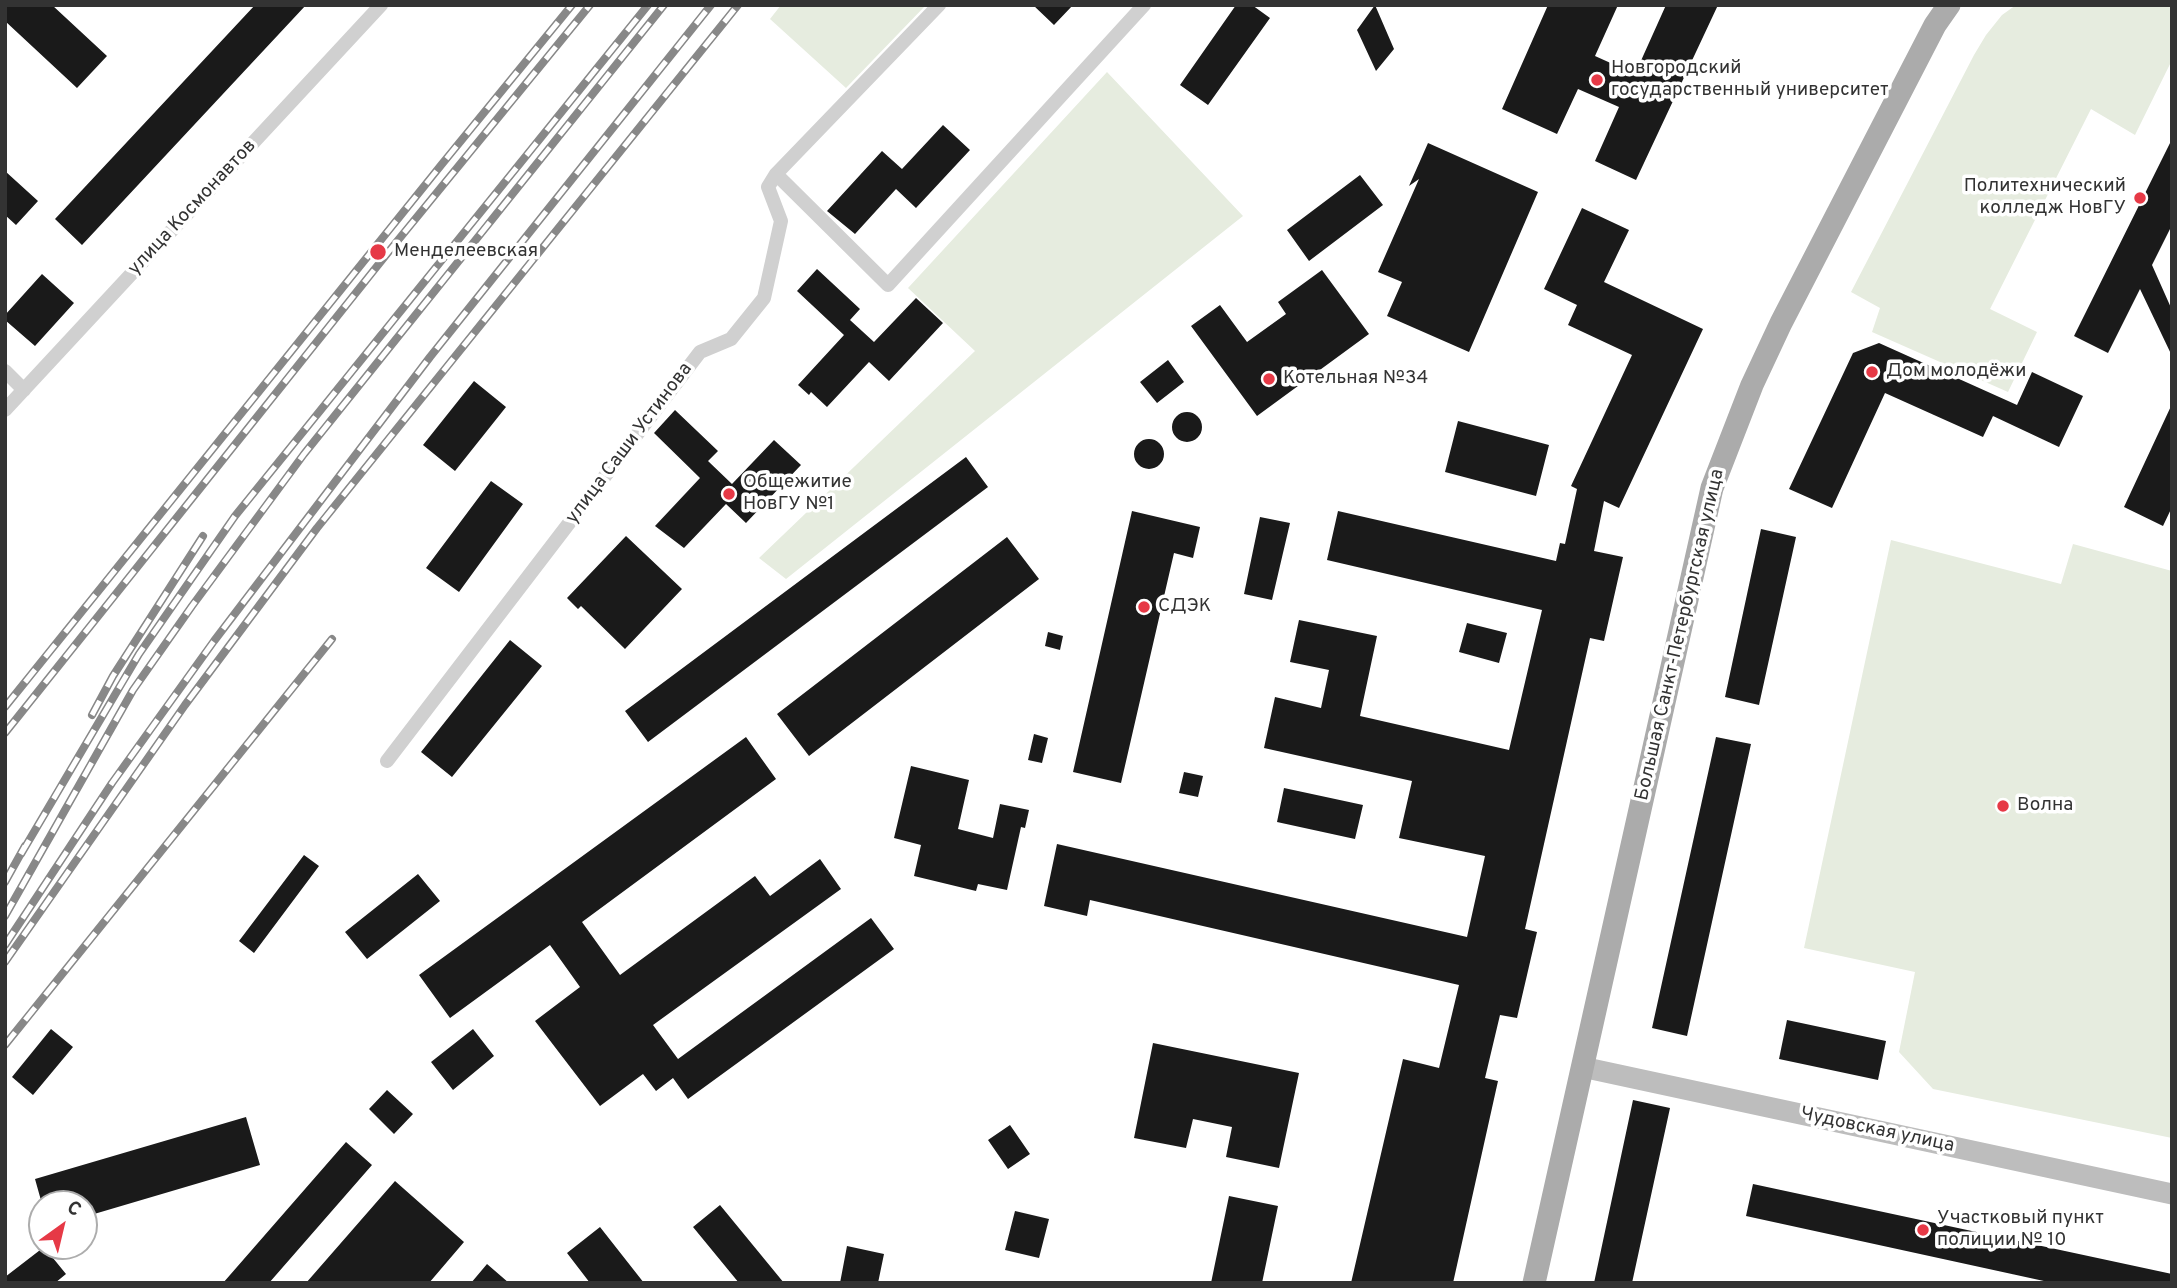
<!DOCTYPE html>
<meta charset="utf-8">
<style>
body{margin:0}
#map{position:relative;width:2177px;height:1288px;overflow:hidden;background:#fff;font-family:Overpass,sans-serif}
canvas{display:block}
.frame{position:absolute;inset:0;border:7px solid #333;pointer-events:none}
.north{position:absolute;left:28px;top:1190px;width:70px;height:70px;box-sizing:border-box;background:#fff;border:2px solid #adadad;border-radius:50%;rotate:34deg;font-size:19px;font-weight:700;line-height:28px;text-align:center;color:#333}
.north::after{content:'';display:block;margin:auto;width:24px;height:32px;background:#e63946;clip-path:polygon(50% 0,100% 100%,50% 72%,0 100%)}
</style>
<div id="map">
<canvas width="2177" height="1288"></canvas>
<div class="frame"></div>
<div class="north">С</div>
</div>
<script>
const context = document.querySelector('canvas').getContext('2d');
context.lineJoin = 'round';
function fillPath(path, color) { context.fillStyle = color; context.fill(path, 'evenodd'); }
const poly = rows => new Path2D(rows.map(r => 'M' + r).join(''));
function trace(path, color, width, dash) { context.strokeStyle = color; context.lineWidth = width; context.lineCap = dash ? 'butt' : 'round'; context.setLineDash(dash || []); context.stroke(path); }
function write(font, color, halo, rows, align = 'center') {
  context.font = font + ' Overpass,sans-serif'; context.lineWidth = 7; context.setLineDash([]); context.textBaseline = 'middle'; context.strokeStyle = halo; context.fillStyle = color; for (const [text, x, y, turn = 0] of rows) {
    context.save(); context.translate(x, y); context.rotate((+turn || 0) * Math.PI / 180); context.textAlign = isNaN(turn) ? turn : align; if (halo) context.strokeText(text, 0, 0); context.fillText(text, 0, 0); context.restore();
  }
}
fillPath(poly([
 [781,5,926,5,846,88,770,19],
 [2016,5,2172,5,2172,60,2135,135,2091,109,1990,309,2037,332,2008,392,1872,332,1880,308,1851,292,1974,55,1986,35,2002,15],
 [1107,72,1243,216,786,579,759,558,975,351,908,288],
 [1891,540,2061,584,2073,544,2172,571,2172,1138,1933,1089,1899,1052,1915,972,1804,948]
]), '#e6ecdf');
fillPath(poly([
 [5,5,52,5,107,56,77,88,5,21],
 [255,5,306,5,82,245,55,219],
 [1033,5,1073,5,1054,25],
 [1236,5,1252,5,1270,18,1208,105,1180,85],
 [1375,5,1394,49,1376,71,1357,30],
 [1548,5,1618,5,1595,56,1635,74,1666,5,1718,5,1636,180,1595,161,1619,107,1578,89,1557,134,1502,109],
 [943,125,970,150,916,208,896,189,855,234,827,211,882,151,902,169],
 [2172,139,2172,225,2152,265,2172,310,2172,356,2140,289,2108,353,2074,336],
 [1428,143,1538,192,1469,352,1387,316,1402,282,1378,272,1419,179,1409,186],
 [5,171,38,201,16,225,5,215],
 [1360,175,1383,205,1309,261,1287,230],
 [1582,208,1629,230,1604,282,1703,329,1619,508,1604,501,1594,551,1623,557,1604,641,1590,638,1525,929,1537,932,1517,1018,1500,1015,1485,1078,1498,1081,1453,1283,1351,1283,1403,1059,1439,1068,1459,985,1090,900,1087,916,1044,906,1057,844,1467,937,1485,856,1399,838,1412,781,1264,748,1275,697,1321,708,1329,670,1290,662,1299,620,1377,636,1360,716,1509,750,1542,610,1327,560,1338,511,1556,561,1560,543,1565,544,1577,489,1571,486,1632,355,1568,325,1577,305,1544,289],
 [817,269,860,309,850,320,874,342,916,298,943,323,889,381,869,362,827,407,811,392,809,395,798,385,844,335,797,291],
 [1322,270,1369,334,1257,416,1191,326,1220,305,1247,342,1286,314,1278,302],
 [42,274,74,303,35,346,5,320,5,315],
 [1879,343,2017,405,2032,372,2083,396,2059,447,1993,416,1983,437,1885,393,1832,508,1789,489,1853,353],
 [1168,360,1184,382,1157,403,1140,382],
 [474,381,506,407,455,471,423,445],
 [2172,404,2172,507,2163,526,2124,507],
 [675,410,718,451,708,461,732,484,774,440,801,465,746,523,726,504,684,548,655,526,700,478,654,433],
 '1172 427a15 15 0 1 1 30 0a15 15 0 1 1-30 0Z',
 [1458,421,1549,445,1536,496,1445,472],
 '1134 454a15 15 0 1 1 30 0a15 15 0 1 1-30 0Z',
 [966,457,988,487,648,742,625,711],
 [491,481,523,504,459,592,426,568],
 [1132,511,1200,527,1193,558,1174,553,1121,783,1073,772],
 [1260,517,1290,523,1272,600,1244,594],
 [1761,529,1796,537,1759,705,1725,697],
 [626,536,682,589,625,649,581,606,578,609,567,598],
 [1007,537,1039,579,809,756,777,714],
 [1467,623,1507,633,1499,663,1459,652],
 [1048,632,1063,636,1060,650,1045,646],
 [510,640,542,666,452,777,421,752],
 [1034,734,1048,738,1042,763,1028,760],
 [746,737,776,779,582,922,620,975,755,876,770,896,820,859,841,889,653,1025,678,1059,871,918,894,949,688,1099,673,1078,656,1091,643,1074,600,1106,535,1021,580,987,550,945,450,1018,419,975],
 [1716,737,1751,744,1687,1036,1652,1028],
 [911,766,969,780,958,829,993,838,1000,804,1029,810,1025,828,1021,827,1007,890,978,884,976,891,914,876,921,845,894,838],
 [1184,772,1203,776,1198,797,1179,793],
 [1284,788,1363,805,1355,839,1277,822],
 [304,855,319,866,254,953,239,941],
 [418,874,440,901,367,959,345,932],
 [1787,1020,1886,1041,1878,1080,1779,1059],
 [51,1029,73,1047,33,1095,12,1077],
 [473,1029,494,1056,453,1090,431,1062],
 [1153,1043,1299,1073,1279,1168,1226,1157,1232,1127,1193,1119,1186,1148,1134,1138],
 [387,1090,413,1114,394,1134,369,1109],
 [1633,1100,1670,1108,1632,1283,1594,1283],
 [246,1117,260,1165,84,1217,84,1204,42,1204,35,1179],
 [1010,1125,1030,1154,1008,1169,988,1140],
 [346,1142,372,1165,269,1283,223,1283],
 [395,1181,464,1242,429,1283,306,1283],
 [1753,1184,2172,1274,2172,1283,2053,1283,1746,1216],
 [1229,1196,1278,1206,1262,1283,1211,1283],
 [720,1205,784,1283,739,1283,693,1227],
 [1015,1211,1049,1219,1039,1258,1005,1250],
 [600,1227,644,1283,590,1283,567,1253],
 [847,1246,884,1254,878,1283,840,1283],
 [44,1247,66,1274,55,1283,5,1283,5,1277],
 [487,1264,509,1283,471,1283]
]), '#1a1a1a');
trace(poly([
 [776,174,888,285,1144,5],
 [5,371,24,390],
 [5,410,381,5],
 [387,761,700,352,731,339,764,298,781,221,768,187,776,174,939,5]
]), '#d0d0d0', 14);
trace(poly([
 [1582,1067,2172,1194]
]), '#bdbdbd', 21);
trace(poly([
 [1534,1283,1712,488,1752,385,1781,323,1935,25,1949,5]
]), '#ababab', 23);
const rail = poly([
 [5,707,442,164,572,5],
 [92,715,113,676,203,536],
 [5,733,390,250,590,5],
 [21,854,139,654,235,516,648,5],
 [5,882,25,846],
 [5,916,133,690,192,606,304,454,664,5],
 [5,945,112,783,214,641,430,357,711,5],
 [5,962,185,705,317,528,738,5],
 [5,1045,332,639]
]);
trace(rail, '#888', 8);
trace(rail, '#fff', 5, [16]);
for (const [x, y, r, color] of [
 [1597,80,7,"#e63946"],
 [2140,198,7,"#e63946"],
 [378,252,9,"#e63946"],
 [1872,372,7,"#e63946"],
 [1269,379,7,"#e63946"],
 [729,494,7,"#e63946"],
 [1144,607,7,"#e63946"],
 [2003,806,7,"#e63946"],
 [1923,1230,7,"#e63946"]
]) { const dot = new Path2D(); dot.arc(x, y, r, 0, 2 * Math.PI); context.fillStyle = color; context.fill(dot); trace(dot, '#fff', 2.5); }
write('19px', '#333', '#fff', [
 ["Новгородский",1611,69],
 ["государственный университет",1611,91],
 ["Политехнический",2126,187,"right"],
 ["колледж НовГУ",2126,209,"right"],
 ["Менделеевская",394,252],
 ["Дом молодёжи",1886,372],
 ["Котельная №34",1283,379],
 ["Общежитие",743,483],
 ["НовГУ №1",743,505],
 ["СДЭК",1158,607],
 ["Волна",2017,806],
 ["Участковый пункт",1937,1219],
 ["полиции № 10",1937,1241]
], 'left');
write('19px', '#333', '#fff', [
 ["улица Космонавтов",193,208,-47],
 ["улица Саши Устинова",630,444,-53],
 ["Большая Санкт-Петербургская улица",1681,635,-77],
 ["Чудовская улица",1877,1131,12]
]);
</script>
